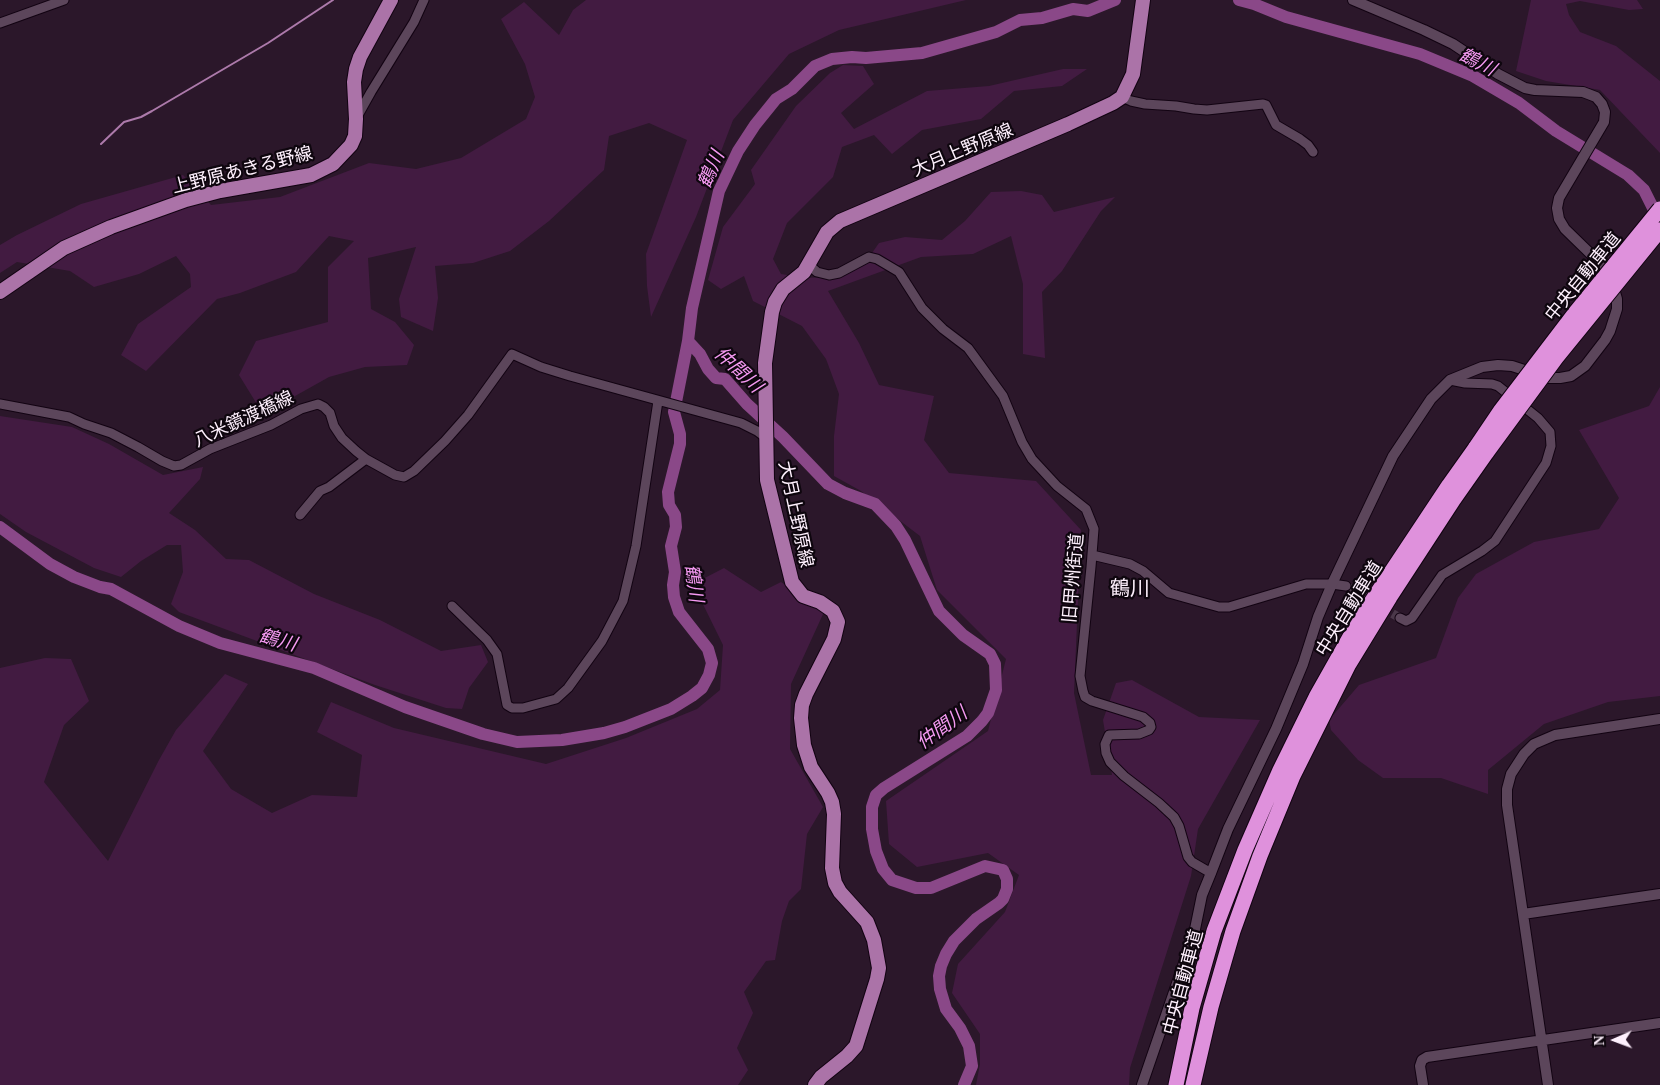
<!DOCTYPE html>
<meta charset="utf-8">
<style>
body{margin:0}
#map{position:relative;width:1660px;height:1085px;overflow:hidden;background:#2b172a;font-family:Georgia,serif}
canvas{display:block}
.north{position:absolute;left:1590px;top:1015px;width:50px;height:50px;-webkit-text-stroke:4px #0e060e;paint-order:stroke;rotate:268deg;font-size:14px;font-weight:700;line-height:20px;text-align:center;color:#fef0fd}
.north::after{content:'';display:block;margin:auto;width:18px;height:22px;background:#fef0fd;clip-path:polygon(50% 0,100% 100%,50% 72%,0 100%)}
</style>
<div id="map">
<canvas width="1660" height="1085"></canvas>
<div class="north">N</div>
</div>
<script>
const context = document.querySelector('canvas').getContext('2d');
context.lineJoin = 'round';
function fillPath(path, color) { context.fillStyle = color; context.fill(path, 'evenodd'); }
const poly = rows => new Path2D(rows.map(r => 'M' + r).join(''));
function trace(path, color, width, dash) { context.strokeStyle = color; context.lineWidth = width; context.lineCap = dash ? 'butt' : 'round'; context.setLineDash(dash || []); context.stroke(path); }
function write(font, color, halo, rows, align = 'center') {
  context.font = font + ' Georgia,"Noto Sans JP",serif'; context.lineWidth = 4.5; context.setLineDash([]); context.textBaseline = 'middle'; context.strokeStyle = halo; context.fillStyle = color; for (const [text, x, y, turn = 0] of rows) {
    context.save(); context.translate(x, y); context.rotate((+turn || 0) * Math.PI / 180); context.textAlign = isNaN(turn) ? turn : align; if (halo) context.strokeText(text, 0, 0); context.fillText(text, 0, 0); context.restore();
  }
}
fillPath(poly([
 [586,0,966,0,839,30,789,54,733,120,696,217,651,317,647,286,646,254,687,140,649,123,609,136,604,170,549,221,510,251,473,263,435,266,438,298,433,331,401,317,399,299,416,247,368,258,371,309,395,322,414,345,407,365,365,367,329,377,263,414,239,375,256,341,328,322,328,267,354,241,329,236,296,272,240,293,217,299,146,371,121,355,138,324,191,287,190,274,176,256,139,274,94,287,70,271,17,262,0,273,0,245,17,235,81,204,183,175,211,205,280,197,369,163,416,169,461,158,526,119,535,97,525,64,501,19,524,2,559,35,573,10],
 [1531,0,1637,0,1643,9,1629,10,1580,1,1566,4,1569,15,1580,32,1616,46,1660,81,1660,153,1600,90,1546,81,1516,71],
 [843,65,863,66,874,84,841,113,854,129,927,91,989,86,1063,69,1087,69,1062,86,1014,91,981,119,922,130,892,154,874,135,842,147,833,177,787,223,773,259,781,274,806,278,826,277,867,260,879,243,905,237,942,240,965,221,991,192,1021,191,1042,195,1054,212,1115,197,1101,211,1062,271,1042,292,1045,358,1023,354,1023,284,1011,236,973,254,921,257,828,291,859,343,879,385,934,396,924,440,949,473,1036,481,1081,530,1074,693,1091,775,1112,775,1103,720,1116,683,1132,680,1199,717,1260,720,1198,829,1191,876,1130,1068,1129,1085,976,1085,980,1064,980,1034,952,993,958,964,1005,912,1019,875,988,853,917,867,889,844,886,801,988,731,1006,659,937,590,920,536,861,491,834,476,834,436,839,394,826,359,802,326,753,301,744,276,721,289,708,280,723,227,755,184,751,170,796,106,830,73],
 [1660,387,1660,696,1608,702,1544,724,1488,770,1488,794,1441,778,1383,778,1358,760,1331,730,1329,720,1359,685,1436,658,1458,598,1476,574,1534,542,1599,529,1619,498,1579,430,1649,406],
 [0,416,72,427,109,444,163,475,203,467,200,479,169,513,195,530,226,559,249,560,314,594,380,620,441,651,481,645,488,662,469,688,462,709,446,708,375,685,179,612,171,604,183,572,181,545,167,545,141,561,121,577,94,568,26,532,0,514],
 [724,568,761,592,781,582,824,612,791,684,790,749,823,807,807,834,801,889,789,901,782,921,775,960,766,961,744,992,753,1013,737,1048,748,1070,738,1085,0,1085,0,668,45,658,71,659,89,701,64,725,44,782,108,861,159,760,176,730,225,674,248,684,203,751,231,789,272,813,312,795,357,797,362,755,317,732,331,702,394,728,546,764,626,738,697,709,720,690,723,645,693,584]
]), '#421b41');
trace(poly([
 [101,144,124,122,141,117,152,111,268,43,333,0]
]), '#ad7aab', 2);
trace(poly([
 [1239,0,1254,4,1286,17,1420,54,1473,76,1519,103,1556,131,1628,175,1644,190,1660,222],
 [688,341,700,354,708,369,716,378,725,379,747,404,783,437,828,484,845,493,875,504,896,526,905,540,939,611,963,635,990,654,995,664,996,690,988,713,982,721,967,736,884,788,876,795,872,807,872,829,876,851,883,869,892,880,916,888,931,888,985,866,1003,870,1007,879,1007,889,1003,899,999,903,976,919,954,941,946,954,941,966,939,976,940,989,946,1009,960,1028,969,1046,972,1066,964,1085],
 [0,527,50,564,74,577,100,587,111,589,179,626,220,643,314,668,405,707,483,734,517,742,562,740,604,733,625,727,671,709,692,696,702,688,709,675,712,663,708,649,679,612,674,597,673,585,675,572,671,546,676,527,675,515,669,505,668,492,680,444,680,434,674,412,688,341,692,308,719,191,738,151,755,125,776,99,792,89,815,66,832,59,852,57,866,58,922,53,996,32,1020,20,1042,18,1073,9,1088,11,1115,0]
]), '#8a4888', 12);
trace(poly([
 [1346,586,1400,618]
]), '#4b384a', 9, [9, 4.5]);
const minor = poly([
 [0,23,64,0],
 [1122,97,1131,101,1145,104,1176,106,1194,109,1207,110,1263,104,1266,105,1276,125,1300,139,1308,145,1313,152],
 [357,117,371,92,414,22,424,0],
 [809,265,817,272,829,275,839,273,869,257,877,259,899,272,922,308,943,329,968,348,1003,396,1022,442,1032,459,1057,486,1086,509,1094,529,1091,567,1080,676,1083,691,1085,697,1092,701,1143,717,1150,723,1151,727,1149,730,1139,734,1109,735,1105,744,1106,753,1110,762,1124,776,1159,803,1174,817,1179,826,1188,857,1192,862,1211,873],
 [0,404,69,417,84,424,111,433,138,447,162,461,174,466,181,465,210,449,271,425,301,409,318,404,324,407,330,413,334,426,342,438,356,451,366,459,395,475,404,477,414,471,445,441,468,415,512,354,541,367,570,376,741,423,757,431,765,437],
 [300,515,320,491,329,487,366,459],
 [1092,555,1130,564,1143,571,1169,593,1219,607,1229,607,1306,584,1332,584,1346,586],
 [452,606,487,640,497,654,507,705,512,708,523,708,556,699,568,688,602,641,623,601,636,546,658,401],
 [1400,618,1406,621,1412,618,1442,575,1482,551,1495,541,1546,463,1551,446,1550,432,1538,418,1498,386,1492,384,1465,383,1450,380]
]);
const tertiary = poly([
 [1523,914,1660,894],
 [1142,1085,1194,934,1202,895,1211,873,1228,829,1276,729,1303,664,1318,617,1332,584,1393,456,1431,399,1450,380,1482,367,1498,365,1512,366,1549,378,1560,378,1571,376,1585,366,1605,340,1610,331,1617,309,1617,299,1611,279,1603,266,1565,229,1559,219,1557,208,1559,198,1604,122,1605,112,1602,104,1596,97,1583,92,1535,90,1525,88,1498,74,1453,44,1424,30,1353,0],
 [1423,1085,1420,1066,1422,1060,1427,1057,1660,1023],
 [1548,1085,1507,805,1507,789,1511,774,1524,754,1534,744,1555,735,1660,719]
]);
const primary = poly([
 [0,292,64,248,111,227,186,200,220,191,311,175,333,164,351,145,355,136,356,119,354,82,356,69,360,57,391,0],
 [815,1085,821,1077,847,1056,856,1046,877,979,879,968,874,940,867,922,840,892,835,883,832,868,834,814,832,802,828,793,811,767,804,745,801,718,802,705,806,694,834,639,838,622,833,611,820,602,803,596,792,582,767,480,765,363,772,312,775,302,783,289,804,272,827,232,840,221,1068,124,1113,103,1122,97,1133,74,1143,0]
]);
const motorway = poly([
 [1176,1085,1192,1008,1214,931,1245,850,1280,770,1316,697,1360,619,1449,485,1476,447],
 [1193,1085,1211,1007,1233,931,1260,856,1293,776,1349,664,1390,597,1454,499,1487,452]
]);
trace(minor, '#120312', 11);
trace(tertiary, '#120312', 12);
trace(primary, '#120312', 16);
trace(motorway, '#120312', 17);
trace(minor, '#5c465b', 9);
trace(tertiary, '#5c465b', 10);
trace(primary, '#ab73a8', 14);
trace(motorway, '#df91dc', 15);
const motorwayBridge = poly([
 [1476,447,1501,410,1575,313,1660,209],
 [1487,452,1556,358,1660,230]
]);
trace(motorwayBridge, '#120312', 17, []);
trace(motorwayBridge, '#df91dc', 15);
write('18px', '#fef0fd', '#0e060e', [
 ["大月上野原線",962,149,-23],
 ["上野原あきる野線",242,169,-14],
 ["中央自動車道",1582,276,-51],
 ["八米鏡渡橋線",243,418,-25],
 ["大月上野原線",797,514,78],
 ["旧甲州街道",1072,578,-85],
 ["中央自動車道",1348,608,-58],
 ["中央自動車道",1182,982,-75]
]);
write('italic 19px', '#f499f1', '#0e060e', [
 ["鶴川",1478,61,27],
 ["鶴川",710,169,-67],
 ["仲間川",739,369,43],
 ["鶴川",695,583,82],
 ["鶴川",278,639,15],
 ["仲間川",941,727,-36]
]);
write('20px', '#fef0fd', '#0e060e', [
 ["鶴川",1130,587]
]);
</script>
